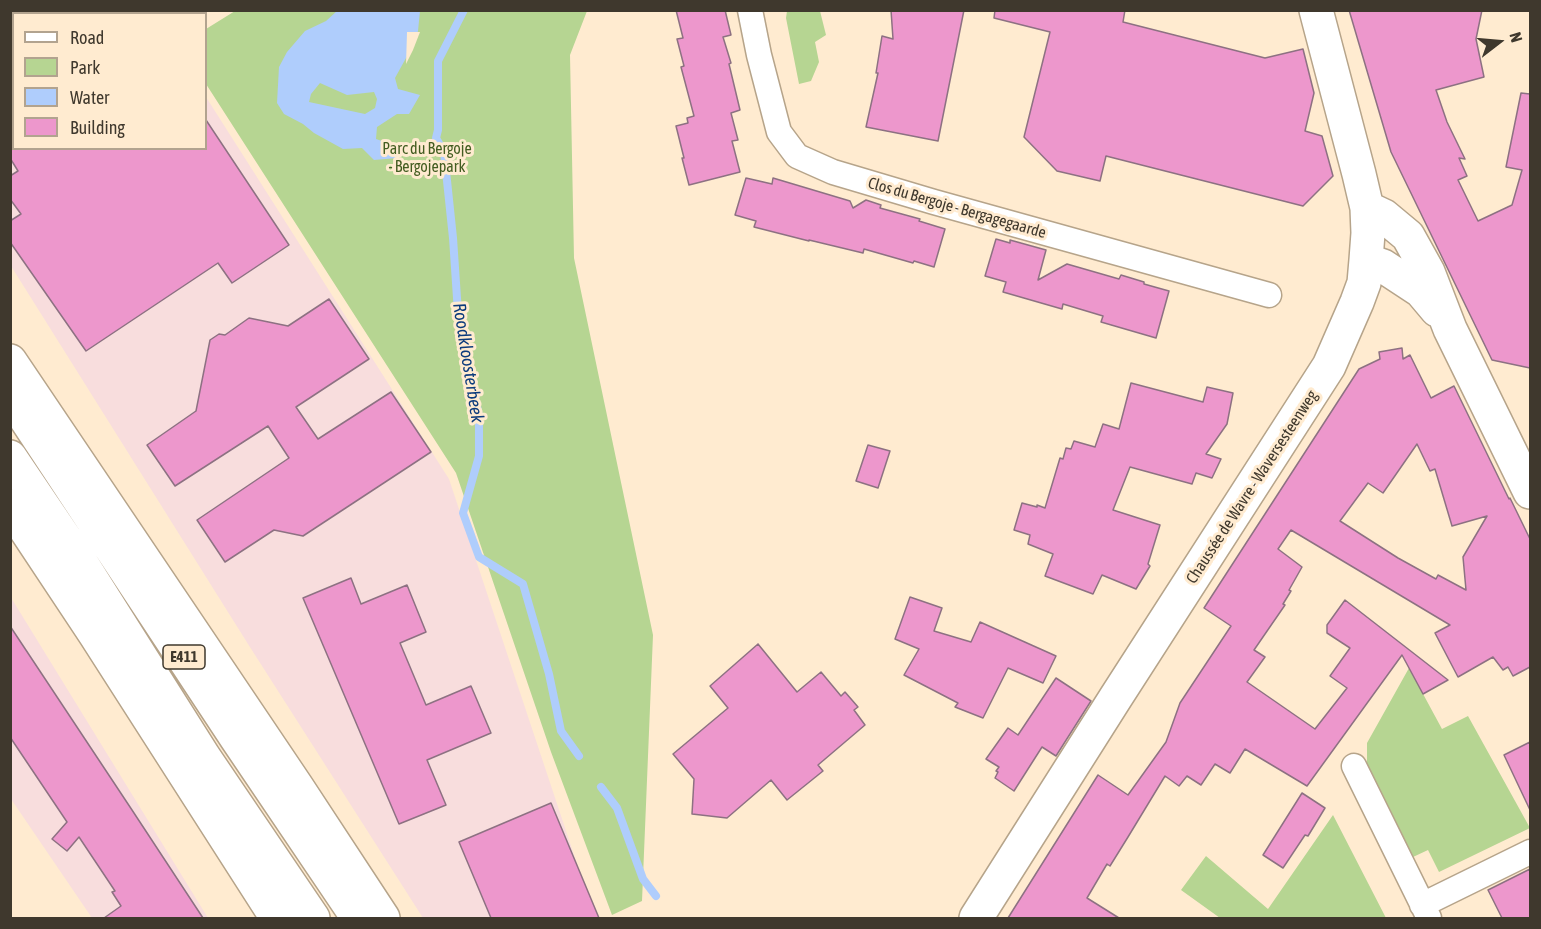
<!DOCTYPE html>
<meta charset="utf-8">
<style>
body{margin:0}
#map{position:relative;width:1541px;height:929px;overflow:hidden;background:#ffebd0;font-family:"Asap Condensed",sans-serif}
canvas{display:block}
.frame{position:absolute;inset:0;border:12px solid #3f382d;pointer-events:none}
.legend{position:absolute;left:12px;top:12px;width:195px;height:138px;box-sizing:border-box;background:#ffebd0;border:2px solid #b2a38f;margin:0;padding:8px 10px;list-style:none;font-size:18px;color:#3f382d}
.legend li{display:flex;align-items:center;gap:12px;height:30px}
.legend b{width:30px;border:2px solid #b2a38f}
.north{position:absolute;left:1469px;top:12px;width:60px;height:60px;-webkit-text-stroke:4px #ffebd0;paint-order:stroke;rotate:74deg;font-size:16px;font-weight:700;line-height:24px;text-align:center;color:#3f382d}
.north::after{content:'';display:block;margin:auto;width:21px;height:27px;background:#3f382d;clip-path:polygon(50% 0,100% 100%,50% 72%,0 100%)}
</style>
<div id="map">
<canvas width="1541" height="929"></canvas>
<div class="frame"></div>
<ul class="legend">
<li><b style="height:8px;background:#fff"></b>Road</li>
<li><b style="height:16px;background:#b6d592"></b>Park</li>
<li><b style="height:16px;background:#afcdfc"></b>Water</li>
<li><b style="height:16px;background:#ed97cc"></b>Building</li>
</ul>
<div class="north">N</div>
</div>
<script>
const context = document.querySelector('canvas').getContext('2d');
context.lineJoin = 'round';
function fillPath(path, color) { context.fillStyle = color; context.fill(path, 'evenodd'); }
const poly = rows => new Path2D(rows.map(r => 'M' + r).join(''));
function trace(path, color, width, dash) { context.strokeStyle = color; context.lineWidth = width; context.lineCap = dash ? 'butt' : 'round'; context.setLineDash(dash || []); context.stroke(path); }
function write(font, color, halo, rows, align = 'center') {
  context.font = font + ' "Asap Condensed",sans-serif'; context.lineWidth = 6; context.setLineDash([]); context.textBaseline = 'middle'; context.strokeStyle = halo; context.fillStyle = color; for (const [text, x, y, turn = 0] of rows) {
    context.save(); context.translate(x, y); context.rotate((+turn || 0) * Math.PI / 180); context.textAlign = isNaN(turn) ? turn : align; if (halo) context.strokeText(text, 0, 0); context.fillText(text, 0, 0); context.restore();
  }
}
fillPath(poly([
 [11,11,32,11,34,13,14,14,14,148,206,148,206,97,449,479,595,918,423,918,248,644,11,266],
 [10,596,208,918,92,918,11,799]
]), '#f8dddd');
fillPath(poly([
 [235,11,587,11,570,55,574,258,653,635,642,901,612,915,551,752,456,473,206,84,206,29],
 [787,11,820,11,826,35,815,42,819,62,811,81,799,84,786,18],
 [1409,668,1442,729,1468,716,1530,828,1439,872,1428,850,1413,857,1367,766,1367,743],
 [1333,815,1386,918,1220,918,1181,890,1206,856,1268,909]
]), '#b6d592');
fillPath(poly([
 [337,11,420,11,418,31,411,49,395,78,398,89,420,95,409,114,397,114,377,127,376,139,403,148,417,140,426,145,415,148,397,158,374,160,362,148,343,149,314,133,303,124,284,114,277,103,279,67,287,52,305,31,326,21],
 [320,83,347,95,374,92,377,99,375,108,365,114,309,102,311,94]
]), '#afcdfc');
fillPath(poly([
 [407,32,420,32,413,50,406,64]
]), '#ffebd0');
trace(poly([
 [464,10,438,61,438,130,436,138,444,152,453,238,458,313,479,416,479,456,463,513,479,557,523,584,549,674,561,731,579,756],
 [601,787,617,808,643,879,656,896]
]), '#afcdfc', 8);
const building = poly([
 [676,10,725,10,731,35,723,37,731,63,729,64,740,110,731,113,738,140,732,141,740,172,689,185,682,158,684,158,676,126,688,123,687,118,694,116,681,67,684,66,677,39,683,38,676,10],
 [891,10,964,10,938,141,866,127,878,73,876,73,882,36,893,39,891,10],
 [995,10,1125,10,1123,22,1265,58,1303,49,1314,93,1305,131,1322,136,1333,176,1303,206,1106,156,1100,181,1057,171,1024,137,1050,32,994,18,995,10],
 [1349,10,1482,10,1476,39,1484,77,1436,90,1447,122,1465,159,1459,158,1467,176,1458,180,1478,221,1512,205,1522,170,1506,167,1521,93,1530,94,1530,368,1492,360,1391,152,1349,10],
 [206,120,289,245,232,283,218,263,86,351,10,242,10,221,21,214,10,199,10,176,18,171,10,158,10,148,206,148,206,120],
 [746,178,772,184,773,178,850,201,853,208,866,200,881,205,880,208,920,219,919,221,945,229,934,267,914,261,913,263,864,249,863,253,809,240,809,241,754,227,756,221,735,215,746,178],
 [996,239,1010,243,1010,240,1046,250,1038,280,1067,264,1119,279,1121,275,1144,282,1144,284,1169,291,1156,338,1101,322,1103,316,1063,304,1062,309,1003,292,1006,282,985,276,996,239],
 [329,299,369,359,296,407,318,439,391,392,431,452,303,536,274,530,225,562,197,520,289,458,268,426,175,486,147,445,196,411,210,340,219,334,225,335,249,318,288,326,329,299],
 [1402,348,1403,359,1410,355,1431,398,1454,386,1509,499,1510,498,1530,539,1530,667,1513,676,1508,667,1503,670,1493,657,1458,677,1435,633,1450,625,1291,530,1278,549,1302,567,1289,590,1291,591,1283,604,1285,605,1254,650,1265,657,1247,682,1315,729,1347,688,1330,676,1350,648,1327,633,1327,625,1345,600,1448,680,1423,694,1402,655,1307,786,1245,749,1230,773,1215,764,1201,785,1187,776,1179,786,1165,776,1128,837,1110,866,1107,864,1087,898,1119,918,1008,918,1098,775,1128,795,1166,742,1180,703,1231,626,1204,608,1359,369,1380,359,1379,352,1402,348],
 [1417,444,1430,471,1435,469,1452,526,1487,516,1463,557,1466,590,1438,575,1436,579,1398,558,1340,521,1368,483,1383,493,1417,444],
 [1131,383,1203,402,1207,387,1233,393,1227,424,1206,454,1221,459,1212,478,1196,473,1192,484,1130,467,1113,510,1160,525,1148,564,1150,566,1136,589,1102,575,1093,594,1045,576,1053,554,1028,544,1030,535,1014,530,1022,503,1037,507,1037,505,1045,508,1060,458,1063,459,1066,448,1071,449,1074,441,1095,447,1103,424,1119,429,1131,383],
 [868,445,890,451,878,488,856,481,868,445],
 [351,578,361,604,407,585,426,632,400,643,426,705,471,686,491,733,427,760,446,805,399,824,303,598,351,578],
 [910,597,942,608,934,631,971,642,980,622,1056,656,1043,683,1008,668,983,718,955,707,958,703,904,675,919,649,895,639,910,597],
 [10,626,132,810,203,918,104,918,121,906,112,892,115,891,79,837,67,851,52,839,67,822,10,737,10,626],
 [758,644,797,692,821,672,841,696,845,692,858,707,854,710,865,725,818,765,823,771,787,800,771,780,727,818,692,814,694,779,673,754,728,708,710,686,758,644],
 [1056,678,1091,701,1056,756,1042,747,1014,791,995,778,998,772,996,771,999,767,986,759,1008,728,1018,735,1056,678],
 [1530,742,1530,810,1504,755,1530,742],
 [1302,793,1325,808,1308,836,1305,835,1283,868,1263,855,1302,793],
 [551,803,599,918,491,918,459,842,551,803],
 [1530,869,1530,918,1502,918,1488,890,1530,869]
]);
fillPath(building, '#ed97cc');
trace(building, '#8d7182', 1.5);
const street = poly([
 [750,10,759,55,779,132,797,156,833,172,934,202,1269,295],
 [1354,766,1429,918],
 [1422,905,1530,852]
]);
const secondary = poly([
 [1367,208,1384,216,1408,236,1428,272,1450,329,1530,492],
 [1366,260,1383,266,1421,291,1437,310],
 [10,361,297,787,383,918],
 [10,506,95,634,277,918],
 [976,918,1116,697,1329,366,1357,302,1364,283,1366,260,1368,233,1367,208,1359,174,1316,10]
]);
const highway = poly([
 [10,395,237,739,358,918],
 [10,457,77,556,204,757,313,918]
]);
trace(street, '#b6a48a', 27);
trace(secondary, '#b6a48a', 36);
trace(highway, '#b6a48a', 36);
trace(street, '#fff', 24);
trace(secondary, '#fff', 33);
trace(highway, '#fff', 33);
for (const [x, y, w] of [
 [184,657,42]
]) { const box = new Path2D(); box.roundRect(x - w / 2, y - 12, w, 24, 4.5); context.fillStyle = '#ffebd0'; context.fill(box); trace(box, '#3f382d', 1.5); }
write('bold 15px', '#3f382d', null, [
 ["E411",184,657]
]);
write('16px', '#435d21', '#ffebd0', [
 ["Parc du Bergoje",427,149],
 ["- Bergojepark",427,167]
]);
write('16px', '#3f382d', '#ffebd0', [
 ["Clos du Bergoje - Bergagegaarde",957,208,16],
 ["Chaussée de Wavre - Waversesteenweg",1252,487,-57]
]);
write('italic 18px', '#0c3b7c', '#ffebd0', [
 ["Roodkloosterbeek",468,363,81]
]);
</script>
